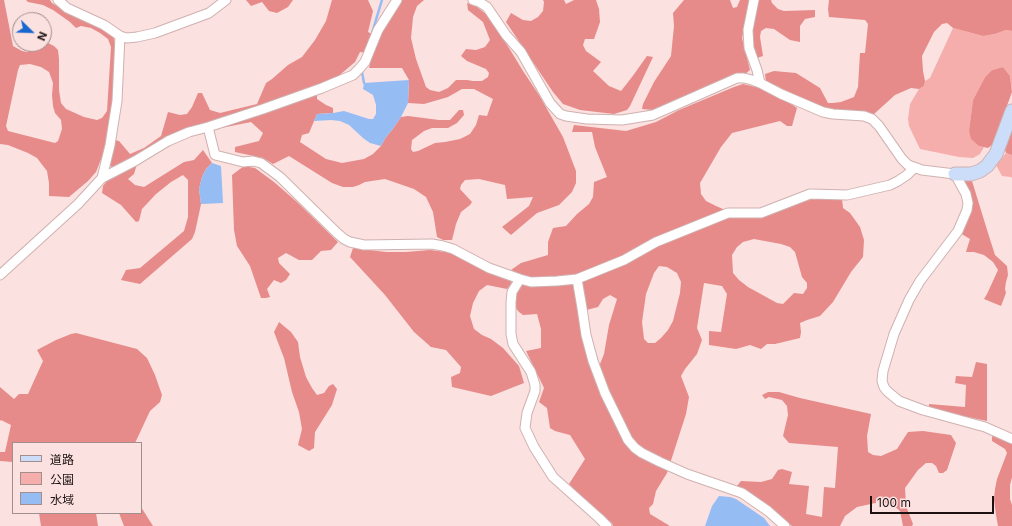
<!DOCTYPE html>
<meta charset="utf-8">
<style>
body{margin:0}
#map{position:relative;width:1012px;height:526px;overflow:hidden;background:#fbe1e0;font-family:Inter,"Noto Sans JP",sans-serif}
canvas{display:block}
.legend{position:absolute;left:12px;top:442px;width:130px;height:72px;box-sizing:border-box;background:#fbe1e0;border:1px solid #a28e8d;margin:0;padding:5px 7px;list-style:none;font-size:12px;color:#1c1211}
.legend li{display:flex;align-items:center;gap:8px;height:20px}
.legend b{width:20px;border:1px solid #a28e8d}
.north{position:absolute;left:12px;top:12px;width:40px;height:40px;box-sizing:border-box;background:#fbe1e0;border:1px solid #a28e8d;border-radius:50%;rotate:113deg;font-size:11px;font-weight:700;line-height:16px;text-align:center;color:#1c1211}
.north::after{content:'';display:block;margin:auto;width:14px;height:18px;background:#1867d1;clip-path:polygon(50% 0,100% 100%,50% 72%,0 100%)}
.scale{position:absolute;left:870px;top:496px;width:124px;height:18px;box-sizing:border-box;border:2px solid #1c1211;border-top:0;padding-left:5px;font-size:12px;line-height:14px;white-space:nowrap;color:#1c1211;-webkit-text-stroke:3px #fbe1e0;paint-order:stroke}
</style>
<div id="map">
<canvas width="1012" height="526"></canvas>
<ul class="legend">
<li><b style="height:5px;background:#cbddf8"></b>道路</li>
<li><b style="height:11px;background:#f6aeac"></b>公園</li>
<li><b style="height:11px;background:#96bcf4"></b>水域</li>
</ul>
<div class="north">N</div>
<div class="scale">100 m</div>
</div>
<script>
const context = document.querySelector('canvas').getContext('2d');
context.lineJoin = 'round';
function fillPath(path, color) { context.fillStyle = color; context.fill(path, 'evenodd'); }
const poly = rows => new Path2D(rows.map(r => 'M' + r).join(''));
function trace(path, color, width, dash) { context.strokeStyle = color; context.lineWidth = width; context.lineCap = dash ? 'butt' : 'round'; context.setLineDash(dash || []); context.stroke(path); }
fillPath(poly([
 [953,28,983,36,995,34,1006,30,1012,31,1012,90,1010,76,1003,67,992,70,985,77,973,100,969,132,979,146,984,147,980,154,973,158,959,157,920,149,909,126,908,119,910,104,919,89,924,86,925,81,930,78],
 [1006,153,1012,155,1012,178,1011,177,1002,176,996,165]
]), '#f6aeac');
fillPath(poly([
 [0,0,4,0,13,46,22,51,27,52,48,43,54,46,58,50,59,59,59,90,61,103,66,109,84,117,97,120,102,118,107,111,111,47,108,39,100,33,91,28,81,26,76,28,70,22,53,10,43,5,28,2,26,0,50,0,52,3,70,14,113,35,115,44,112,115,107,144,96,172,88,181,69,197,49,196,49,183,47,171,37,158,28,153,8,145,0,144],
 [30,64,41,67,49,72,53,83,52,95,53,106,55,113,61,120,62,129,58,141,55,143,8,131,6,126,18,70,20,65],
 [246,0,293,0,288,7,277,13,269,11,262,2,251,6],
 [332,0,368,0,373,11,368,32,378,37,401,0,424,0,417,6,413,17,411,38,416,59,426,87,430,90,439,92,448,88,456,80,467,80,473,81,482,81,488,77,489,73,486,69,467,61,461,56,466,49,476,50,485,47,490,40,483,22,468,10,467,3,477,7,487,15,509,48,523,71,539,95,563,137,576,171,576,183,572,192,559,205,537,213,511,235,502,227,529,206,533,197,507,199,505,185,479,179,465,180,461,185,460,189,472,202,470,205,461,212,456,224,452,240,443,240,437,237,433,212,426,197,414,189,385,179,365,182,359,185,353,187,343,187,332,183,289,156,273,164,263,158,235,152,235,147,259,141,263,133,251,122,216,129,215,122,112,167,109,165,115,140,119,141,130,154,144,148,161,136,168,112,180,115,187,114,192,107,198,93,202,93,210,110,220,113,257,104,266,83,272,79,288,65,302,57,315,40,326,21],
 [360,52,372,54,369,68,402,68,409,80,408,103,424,104,448,97,462,89,474,89,493,99,487,116,479,115,476,125,470,134,460,139,445,142,435,143,418,151,413,152,411,149,412,140,424,131,432,128,448,128,457,123,464,115,463,110,459,110,450,120,439,120,408,116,401,117,392,130,386,137,381,146,373,154,364,159,342,163,326,159,300,142,302,135,309,133,317,114,333,113,333,108,326,105,317,99,317,87,335,79,355,62],
 [543,0,564,0,566,4,574,0,596,0,599,9,600,22,594,39,585,39,583,45,586,51,601,62,593,71,609,86,621,91,632,77,647,56,653,57,630,106,627,110,614,114,580,110,563,104,553,92,506,22,511,13,523,20,531,21,538,17,543,11,544,2],
 [684,0,730,0,733,8,737,7,740,0,750,0,742,38,750,70,745,74,731,75,701,92,653,110,642,109,643,104,654,82,671,56,674,26,673,13],
 [757,0,771,0,772,3,778,9,784,11,815,10,815,17,805,19,800,26,800,42,790,40,774,29,766,28,761,31,760,37,763,56,757,58,752,48,752,24],
 [829,0,1012,0,1012,31,1006,30,995,34,983,36,953,28,947,23,942,24,934,32,922,56,923,71,925,81,924,86,919,89,911,88,895,95,874,114,848,112,821,108,810,103,777,86,766,82,765,74,774,71,796,73,820,88,828,103,833,103,841,102,854,97,858,87,860,53,865,53,868,24,865,20,829,17,828,9],
 [1003,67,1010,76,1012,92,993,144,988,148,979,146,971,139,969,131,973,100,985,77,992,70],
 [743,84,760,88,791,104,797,108,792,126,787,126,780,121,732,133,721,147,700,183,701,194,706,201,716,206,723,209,727,217,807,199,822,197,842,199,843,208,850,213,860,227,864,240,863,257,851,272,833,302,820,316,807,320,800,323,801,332,800,338,775,344,767,344,761,349,750,345,736,349,709,345,709,331,721,332,727,294,722,286,704,283,697,328,702,340,697,354,685,369,681,376,689,397,686,414,667,473,656,491,653,504,649,508,650,514,670,526,613,526,612,523,597,512,569,484,585,459,570,435,555,431,550,428,547,408,539,402,544,388,526,351,541,348,541,329,537,314,523,315,519,312,515,307,517,293,526,277,511,270,521,263,548,255,548,242,553,228,566,226,577,214,589,204,593,197,594,182,607,177,595,147,592,132,572,132,574,125,626,131,656,122,679,110,734,87],
 [754,239,781,244,790,247,795,252,802,277,807,283,807,288,803,294,794,293,783,304,777,303,748,287,739,280,733,273,732,255,737,247,743,242],
 [659,266,667,267,677,273,681,282,680,293,673,321,668,330,661,338,655,343,648,343,644,339,642,322,646,294,654,273],
 [610,295,617,299,609,325,604,354,600,364,592,367,579,312,598,307,603,299],
 [1012,125,1012,155,1006,153,1004,147],
 [203,150,212,163,206,169,202,177,199,189,201,204,200,209,195,232,192,239,140,284,121,280,126,270,140,268,184,231,188,217,188,180,183,175,171,182,156,194,142,209,139,221,136,222,121,205,102,193,103,186,111,176,137,164,134,174,128,179,135,185,144,187,184,162,194,160],
 [244,166,255,168,274,182,297,202,338,242,331,250,321,251,312,260,299,260,286,253,278,258,279,263,290,274,286,280,281,283,274,280,267,289,270,297,266,298,261,298,250,266,237,246,234,230,232,175],
 [961,179,972,181,988,233,995,255,1007,266,1008,275,1006,282,1005,289,1006,293,1001,306,984,299,987,294,998,270,993,262,984,255,974,252,966,252,970,239,960,233,966,223],
 [353,248,386,252,406,252,430,250,446,252,463,257,512,282,507,289,487,285,479,291,473,303,470,316,474,329,482,335,491,339,503,348,519,366,524,383,491,396,452,387,451,377,460,373,461,367,446,350,431,347,414,332,385,295,350,257],
 [279,322,291,332,298,342,300,357,306,377,312,388,317,395,324,393,329,386,333,384,337,389,332,405,315,432,314,448,309,451,298,445,302,429,299,412,292,392,284,358,274,332],
 [76,333,137,349,147,358,155,375,162,395,160,402,150,411,135,443,13,443,13,462,0,461,0,452,5,452,11,425,1,420,0,421,0,387,14,399,19,394,28,394,43,361,37,350,56,340,71,334],
 [976,362,987,364,987,421,929,409,929,404,965,407,966,385,955,383,956,376,972,377],
 [768,392,779,392,800,398,871,414,867,436,868,452,873,455,881,456,897,449,908,432,923,431,951,435,956,443,947,470,943,473,939,473,936,466,932,463,926,463,918,470,905,488,906,506,913,524,912,526,903,526,900,511,893,505,880,502,857,507,845,516,840,526,792,526,768,506,747,492,737,486,741,481,761,482,772,479,778,470,782,469,792,472,789,484,809,486,806,514,822,517,824,487,835,488,838,447,789,443,783,436,788,415,787,406,782,400,769,397,765,399,762,395],
 [995,433,1012,442,1012,477,1010,485,1010,499,1012,505,1012,526,998,526,996,515,994,499,995,489,997,479,1007,453,1005,449,992,441,992,437],
 [141,507,153,526,124,526,119,513,141,513],
 [39,513,96,513,98,526,41,526]
]), '#e68b89');
fillPath(poly([
 [409,80,408,103,401,117,392,130,386,137,381,146,370,143,363,138,349,125,340,121,331,120,314,121,317,114,333,113,344,111,369,119,373,119,376,114,376,105,373,95,363,89,364,83],
 [212,163,221,166,223,203,201,204,199,189,202,177,206,169],
 [719,496,730,497,736,499,764,518,770,526,705,526,712,506]
]), '#96bcf4');
trace(poly([
 [372,33,382,0],
 [362,72,364,83]
]), '#96bcf4', 2.5);
const street = poly([
 [58,0,67,8,104,25,120,36,127,38,137,37,155,33,209,13,226,0],
 [473,0,479,2,487,7,506,35,521,52,550,103,560,114,566,116,587,119,622,120,653,115,737,78,744,78,752,80,760,83,781,94,823,112,833,114,864,116,872,119,879,126,902,159,908,165,922,170,955,174,966,194,968,203,967,210,958,231,920,281,909,300,894,334,883,371,882,381,884,387,887,391,899,401,923,410,985,427,1012,439],
 [754,0,748,30,749,48,757,70,760,83],
 [208,127,215,155,243,162,253,161,261,163,280,177,337,233,344,239,350,242,364,245,432,244,443,246,453,249,489,268,520,279,531,282,557,281,577,279,624,260,656,242,728,213,761,213,810,194,847,195,890,185,898,181,907,175,914,168],
 [102,178,135,161,168,141,189,132,208,127,263,109,322,88,353,75,359,69,365,62,378,30,397,0],
 [0,275,78,204,102,178,110,145,117,101,120,36],
 [520,279,512,292,511,302,511,334,513,344,531,372,535,385,535,391,527,413,525,428,534,447,553,477,599,518,607,526],
 [577,279,582,308,586,335,593,361,605,393,628,440,635,448,642,453,660,462,687,474,742,493,768,511,785,526]
]);
const secondary = poly([
 [955,174,971,174,980,171,987,166,996,154,1012,111]
]);
trace(street, '#cfb1b0', 11);
trace(secondary, '#cfb1b0', 15);
trace(street, '#fff', 9);
trace(secondary, '#cbddf8', 13);
</script>
